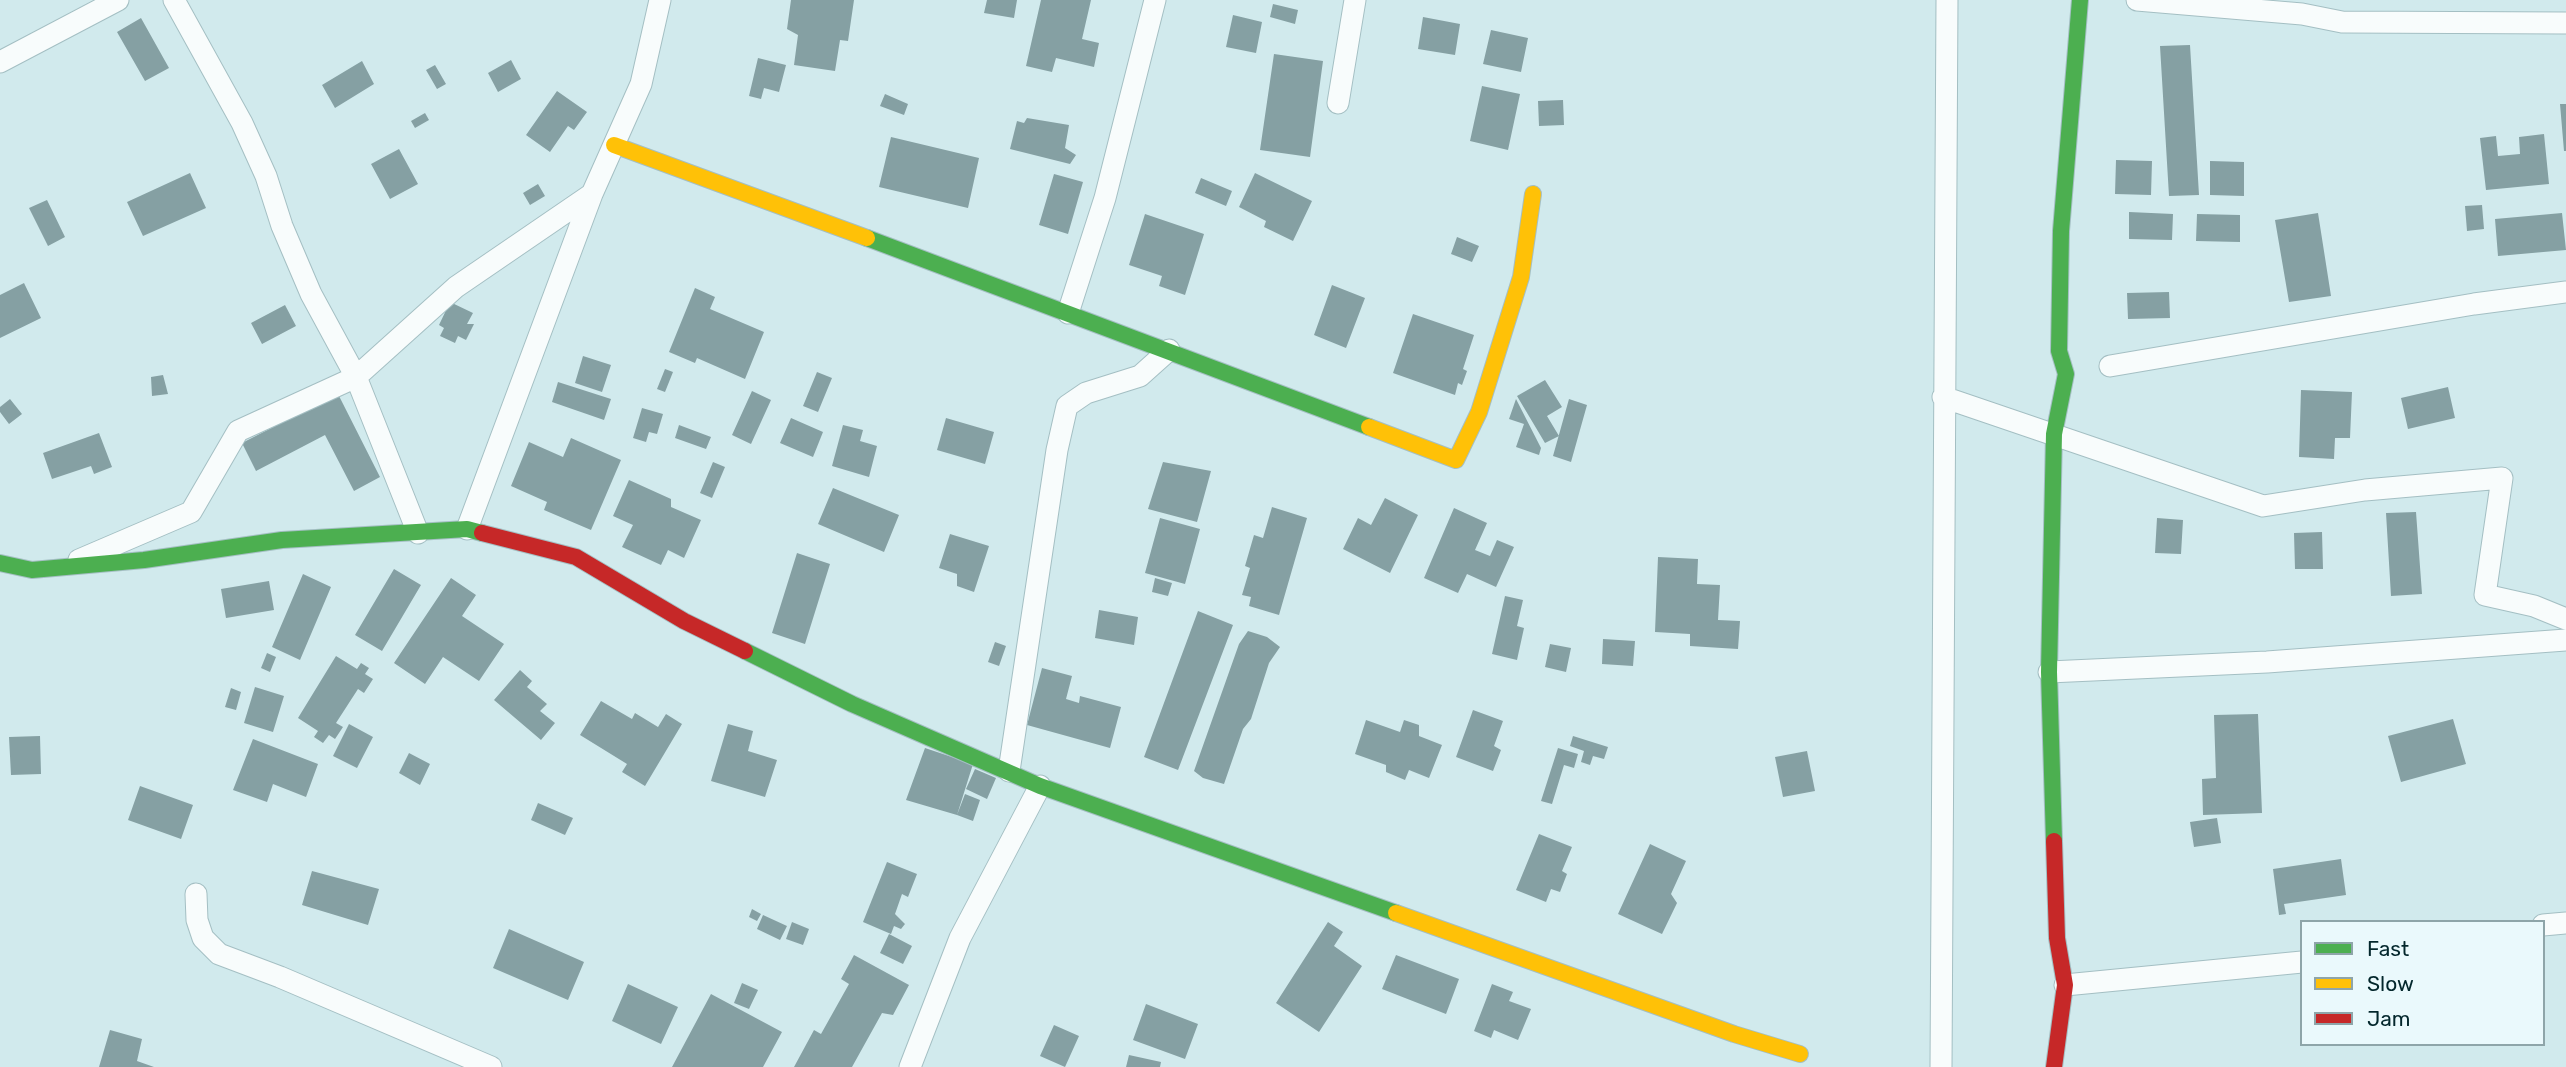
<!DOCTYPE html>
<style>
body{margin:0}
#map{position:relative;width:2566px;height:1067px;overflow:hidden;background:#d1eaed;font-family:Rubik,sans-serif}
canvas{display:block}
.legend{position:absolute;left:2300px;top:920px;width:245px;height:126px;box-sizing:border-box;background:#eaf9fc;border:2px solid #8ea5a9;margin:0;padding:9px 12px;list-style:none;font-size:21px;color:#03272c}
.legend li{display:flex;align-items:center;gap:14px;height:35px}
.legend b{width:35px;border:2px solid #8ea5a9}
</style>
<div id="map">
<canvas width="2566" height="1067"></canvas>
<ul class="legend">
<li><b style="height:9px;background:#4caf50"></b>Fast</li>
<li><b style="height:9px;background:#ffc107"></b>Slow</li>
<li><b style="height:9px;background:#c62828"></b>Jam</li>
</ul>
</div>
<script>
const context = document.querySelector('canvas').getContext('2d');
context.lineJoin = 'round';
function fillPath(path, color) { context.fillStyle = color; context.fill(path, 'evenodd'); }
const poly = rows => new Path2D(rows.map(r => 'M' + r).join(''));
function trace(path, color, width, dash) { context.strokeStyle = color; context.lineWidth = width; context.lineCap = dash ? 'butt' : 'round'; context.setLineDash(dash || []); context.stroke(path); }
fillPath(poly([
 [791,0,854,0,848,41,840,40,835,71,794,65,798,35,787,29],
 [987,0,1017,0,1014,18,984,13],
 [1041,0,1091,0,1082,39,1099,43,1094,67,1056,58,1052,72,1026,66],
 [1273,4,1298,10,1295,24,1270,17],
 [1233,15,1262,22,1256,53,1226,47],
 [1423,17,1460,24,1455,55,1418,49],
 [141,18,169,68,145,81,117,32],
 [1491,30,1528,38,1521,72,1483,64],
 [2190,45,2199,195,2169,196,2160,46],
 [1274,54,1323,61,1310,157,1260,150],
 [758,58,786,65,779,92,764,88,761,99,749,96],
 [511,60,521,79,498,92,488,73],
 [362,61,374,84,335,108,322,85],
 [435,65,446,84,437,89,426,70],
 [1482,86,1520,94,1508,150,1470,141],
 [557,91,587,112,574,130,568,126,550,152,526,135],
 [885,94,908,104,904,115,880,106],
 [1563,100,1564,125,1539,126,1538,101],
 [2560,104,2566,104,2566,151,2564,151],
 [425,113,429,120,415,128,411,121],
 [1027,118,1069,125,1065,148,1076,155,1070,164,1010,149,1017,121,1024,123],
 [2544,134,2549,184,2486,190,2480,138,2496,136,2498,156,2520,154,2519,137],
 [891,137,979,158,968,208,879,187],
 [399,149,418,184,390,199,371,164],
 [2116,160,2152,161,2151,195,2115,194],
 [2210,161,2244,162,2244,196,2210,195],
 [190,173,206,208,143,236,127,202],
 [1255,173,1312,201,1293,241,1264,227,1266,221,1239,207],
 [1054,174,1083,182,1068,234,1039,225],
 [1201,178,1232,191,1226,206,1195,193],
 [538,184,545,196,530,205,523,193],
 [47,200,65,237,48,246,29,208],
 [2482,205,2484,229,2467,231,2465,206],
 [2129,212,2173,214,2172,240,2129,239],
 [2318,213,2331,296,2289,302,2275,220],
 [2562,213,2566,250,2498,256,2495,219],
 [1145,214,1204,234,1185,295,1159,286,1162,276,1129,265],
 [2197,214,2240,215,2240,242,2196,241],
 [1457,237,1479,246,1472,262,1451,254],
 [24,283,41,318,0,338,0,295],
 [1332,285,1365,298,1346,348,1314,335],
 [695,288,715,297,710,309,764,332,745,379,697,358,695,363,669,352],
 [2169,292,2170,318,2128,319,2127,293],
 [450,302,473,313,467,324,474,324,466,340,458,336,455,343,440,336,444,328,439,325],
 [285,305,296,326,262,344,251,323],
 [1413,314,1474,335,1463,369,1467,371,1462,385,1458,383,1455,395,1393,373],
 [583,356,611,365,602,392,575,383],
 [665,369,673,372,665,392,657,389],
 [817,372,832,378,818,412,803,406],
 [163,375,168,394,152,396,151,377],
 [1545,380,1562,407,1547,416,1559,436,1545,443,1517,396],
 [558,382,611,399,604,420,552,402],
 [2448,387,2455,418,2408,429,2401,398],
 [2301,390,2352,392,2350,438,2335,438,2334,459,2299,457],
 [752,391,771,400,751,444,732,435],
 [338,394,380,477,354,491,325,435,256,471,242,443],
 [10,399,22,414,9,424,0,412,0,407],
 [1516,399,1541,448,1539,455,1516,447,1524,424,1509,419],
 [1569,399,1587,405,1571,462,1553,456],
 [642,408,663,414,657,434,649,432,646,442,633,438],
 [791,418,823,432,813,457,780,443],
 [946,418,994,432,985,464,937,450],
 [679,425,711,437,706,449,675,438],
 [843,425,863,430,860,441,877,446,869,477,832,466],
 [99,433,112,467,94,474,91,466,52,479,43,453],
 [571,438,621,460,591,530,544,510,547,502,511,486,529,442,563,457],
 [713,462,725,467,712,498,700,493],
 [1163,462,1211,471,1197,522,1148,509],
 [629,480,671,499,671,507,701,520,684,558,668,550,661,565,622,547,633,525,613,516],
 [833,488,899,515,884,552,818,524],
 [1385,498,1418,515,1390,573,1343,549,1358,518,1371,525],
 [1272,507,1307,518,1279,615,1249,606,1251,597,1242,595,1250,568,1245,566,1254,535,1263,538],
 [1454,508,1487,523,1475,550,1490,556,1497,540,1514,547,1496,587,1467,574,1458,593,1424,578],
 [2416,512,2422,594,2391,596,2386,513],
 [1160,518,1200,529,1185,584,1145,573],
 [2157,518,2183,520,2181,554,2155,553],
 [2322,532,2323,569,2295,569,2294,533],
 [950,534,989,546,974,592,957,586,957,574,939,568],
 [797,553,830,564,805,644,772,633],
 [1658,557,1698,559,1697,584,1720,585,1718,620,1740,621,1738,649,1690,646,1690,634,1655,632],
 [394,569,421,585,382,651,355,635],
 [303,574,331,587,300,660,272,647],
 [451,578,476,595,462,616,504,644,479,681,443,657,425,684,394,663],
 [1155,578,1172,583,1168,596,1152,592],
 [269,581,274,610,226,618,221,589],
 [1505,596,1523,600,1517,626,1524,628,1517,660,1492,654],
 [1099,610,1138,617,1134,645,1095,638],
 [1198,611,1233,625,1178,770,1144,757],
 [1248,631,1267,637,1280,647,1269,663,1251,719,1243,729,1224,784,1203,778,1194,771,1239,644],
 [1603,639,1635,641,1633,666,1602,664],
 [995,642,1006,646,999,666,988,662],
 [1550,644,1571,648,1566,672,1545,667],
 [267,653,276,657,270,672,261,668],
 [336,656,357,669,361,663,369,668,365,674,373,679,364,693,358,689,336,723,343,727,335,739,329,735,323,743,314,737,318,731,298,718],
 [1042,668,1072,676,1066,699,1079,703,1080,696,1121,707,1110,748,1027,725],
 [520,670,532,681,527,687,547,704,540,711,555,723,541,740,494,700],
 [255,687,284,696,273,732,244,723],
 [231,688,241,692,236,710,225,707],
 [601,701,632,719,635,713,658,727,666,714,682,724,645,786,622,772,627,764,580,735],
 [1473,710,1503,721,1494,746,1501,750,1493,771,1456,757],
 [2258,714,2262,813,2203,815,2202,779,2216,778,2214,715],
 [2453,719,2466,764,2401,782,2388,736],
 [1366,720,1400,732,1404,720,1419,725,1419,736,1442,745,1429,778,1409,770,1405,780,1386,772,1386,765,1355,754],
 [349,724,373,737,357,768,333,756],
 [728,724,753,731,748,751,777,760,765,797,711,781],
 [40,736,41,774,11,775,9,737],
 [1573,736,1608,747,1604,759,1593,756,1590,765,1581,762,1584,751,1570,746],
 [253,739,318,764,306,797,273,784,267,802,233,790],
 [925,748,973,764,957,815,906,800],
 [1558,748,1578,754,1574,768,1564,765,1552,804,1541,801],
 [1807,751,1815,791,1783,797,1775,757],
 [409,753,430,764,420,785,399,773],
 [975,769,996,778,987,799,966,789],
 [140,786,193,805,181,839,128,820],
 [965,794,980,800,973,821,957,815],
 [538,803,573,818,565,835,531,820],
 [2217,818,2221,843,2194,847,2190,822],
 [1539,834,1572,847,1562,871,1567,874,1560,892,1551,889,1546,902,1516,890],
 [1650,844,1686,861,1671,894,1677,903,1662,934,1618,914],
 [2341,859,2346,895,2284,904,2286,914,2279,915,2273,869],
 [887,862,917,874,908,897,902,894,895,914,905,924,901,929,894,926,891,934,863,922],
 [312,871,379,889,368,925,302,905],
 [752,909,761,914,757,921,749,917],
 [763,915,787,926,780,940,757,929],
 [792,922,809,929,803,945,786,939],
 [1328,922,1343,932,1334,946,1362,966,1319,1032,1276,1003],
 [509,929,584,962,568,1000,493,968],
 [889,934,912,946,903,964,880,953],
 [854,955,909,985,893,1015,882,1013,852,1067,794,1067,814,1030,821,1034,849,984,841,979],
 [1396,955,1459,979,1446,1014,1382,989],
 [742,983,758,990,749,1009,734,1003],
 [628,984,678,1007,661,1044,612,1021],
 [1492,984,1513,992,1509,1001,1531,1009,1518,1040,1494,1030,1491,1038,1474,1031],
 [711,994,782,1032,763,1067,672,1067],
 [1146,1004,1198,1024,1185,1059,1133,1040],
 [1054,1025,1079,1036,1065,1067,1040,1056],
 [110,1030,142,1039,137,1061,154,1067,99,1067],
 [1129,1055,1161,1062,1160,1067,1126,1067]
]), '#85a0a3');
const street = poly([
 [174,0,242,123,266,176,282,226,311,294,356,377,418,533],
 [2137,0,2302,14,2342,22,2566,23],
 [0,62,118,0],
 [1338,103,1355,0],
 [1068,313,1105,198,1155,0],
 [2110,366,2474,304,2566,292],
 [1943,397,2263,506,2365,490,2502,478,2485,595,2534,606,2566,619],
 [467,529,592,194,641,84,660,0],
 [79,560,191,512,238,431,356,377,456,287,592,194],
 [2049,672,2267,662,2566,640],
 [1009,771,1057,450,1067,406,1086,393,1140,376,1169,350],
 [196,894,197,920,203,938,219,954,280,977,491,1067],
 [2543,925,2566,923],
 [2065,985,2302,962],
 [910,1067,960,938,1040,786],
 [1941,1067,1947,0]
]);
const fast = poly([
 [867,238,1369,427],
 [0,563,32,570,144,560,282,540,467,529,482,533],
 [745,651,852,704,1040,786,1396,913],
 [2054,841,2049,672,2054,434,2066,374,2059,351,2061,231,2080,0]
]);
const slow = poly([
 [614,145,867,238],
 [1369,427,1456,460,1479,412,1521,277,1533,194],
 [1396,913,1734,1034,1800,1054]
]);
const jam = poly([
 [482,533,576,557,684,621,745,651],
 [2054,1067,2065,985,2057,938,2054,841]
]);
trace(street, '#a4bfc3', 23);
trace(fast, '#a4bfc3', 18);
trace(slow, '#a4bfc3', 18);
trace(jam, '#a4bfc3', 18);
trace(street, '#f8fcfc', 21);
trace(fast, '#4caf50', 16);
trace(slow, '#ffc107', 16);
trace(jam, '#c62828', 16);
</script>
